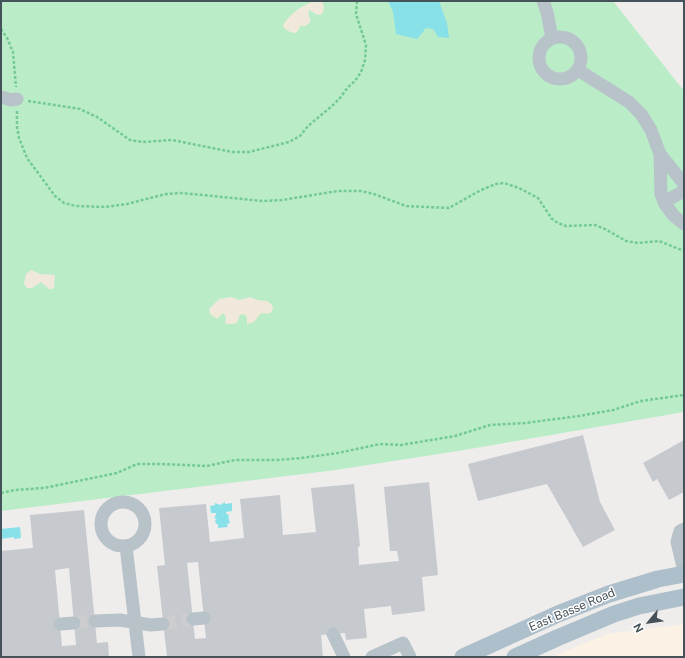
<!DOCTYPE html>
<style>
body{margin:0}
#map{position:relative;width:685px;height:658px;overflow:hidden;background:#efecec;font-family:"Public Sans",sans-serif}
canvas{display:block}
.frame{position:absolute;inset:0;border:2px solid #455259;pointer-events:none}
.north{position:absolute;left:629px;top:602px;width:40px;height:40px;-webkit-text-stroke:3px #fff;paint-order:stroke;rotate:241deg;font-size:11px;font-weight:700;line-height:16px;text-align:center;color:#455259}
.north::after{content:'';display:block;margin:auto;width:14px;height:18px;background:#455259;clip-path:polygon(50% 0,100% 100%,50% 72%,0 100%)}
</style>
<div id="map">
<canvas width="685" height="658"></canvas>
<div class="frame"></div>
<div class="north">N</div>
</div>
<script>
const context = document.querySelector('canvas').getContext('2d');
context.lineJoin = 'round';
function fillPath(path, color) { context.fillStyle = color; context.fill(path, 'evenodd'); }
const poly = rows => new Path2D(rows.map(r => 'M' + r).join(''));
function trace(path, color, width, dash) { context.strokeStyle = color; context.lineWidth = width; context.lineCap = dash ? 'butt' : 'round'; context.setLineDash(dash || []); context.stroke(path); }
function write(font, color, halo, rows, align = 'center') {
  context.font = font + ' "Public Sans",sans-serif'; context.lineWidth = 3; context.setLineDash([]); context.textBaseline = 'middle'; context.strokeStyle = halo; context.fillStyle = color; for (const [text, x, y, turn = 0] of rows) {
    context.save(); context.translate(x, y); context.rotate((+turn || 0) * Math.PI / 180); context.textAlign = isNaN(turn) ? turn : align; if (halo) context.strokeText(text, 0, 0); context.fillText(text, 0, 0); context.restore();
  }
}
fillPath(poly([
 [684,624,684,657,551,657,607,634]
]), '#fbf1e4');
fillPath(poly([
 [1,1,613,1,684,91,684,412,464,450,336,470,1,511]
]), '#baedc7');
fillPath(poly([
 [313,1,322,1,324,8,322,14,317,15,310,10,308,13,310,18,310,22,306,26,300,26,298,31,295,33,290,32,284,28,283,25,285,22,291,15,298,9],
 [31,270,40,274,55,275,54,288,52,289,49,289,41,282,32,288,27,288,24,284,26,274],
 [231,297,239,300,250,297,257,300,267,301,271,304,273,307,272,312,267,314,261,313,254,322,248,324,247,324,247,317,243,314,240,315,237,323,230,324,227,324,225,322,226,317,223,313,217,319,210,314,209,309,219,299]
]), '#f1e8dc');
fillPath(poly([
 [388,1,439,1,447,23,449,38,438,37,433,29,426,28,417,39,396,34,393,12],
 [225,502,225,504,232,503,232,511,226,512,226,514,228,514,229,518,227,518,229,519,230,523,227,524,228,527,218,528,218,524,216,524,215,521,217,519,215,519,215,516,216,515,216,513,211,513,210,506,215,505,215,503,220,505],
 [20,527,21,538,14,539,14,537,1,539,1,529]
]), '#88e1e9');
fillPath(poly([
 [583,435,600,502,615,530,583,547,547,484,478,501,468,464],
 [684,440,684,492,669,500,657,479,653,482,643,463],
 [429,482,438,575,422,577,425,611,392,615,391,606,364,609,367,638,346,640,345,633,321,635,323,657,167,657,157,566,165,565,159,508,206,504,210,542,244,538,240,499,280,495,283,535,316,532,311,488,354,484,360,546,358,547,359,565,399,561,397,551,390,551,384,487],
 [198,562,206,638,195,639,187,563],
 [84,510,97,643,108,642,109,657,1,657,1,551,33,548,30,515],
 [69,568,76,645,62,646,55,570]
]), '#c6cacf');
trace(poly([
 [74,623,95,621],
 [163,624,193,619]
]), '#cdcdcf', 13, [13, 6]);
trace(poly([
 [1,29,7,38,13,52,16,87],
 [28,101,80,109,97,117,130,140,143,142,172,140,232,152,249,152,289,142,300,136,308,126,332,106,340,98,348,87,355,81,361,72,365,60,366,45,356,14,357,1],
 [17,111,17,127,19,138,27,158,55,196,64,203,76,206,105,207,127,204,166,194,181,193,263,201,282,200,338,191,361,191,374,194,406,206,449,208,481,190,496,184,504,183,519,188,538,198,552,219,558,223,566,226,595,225,605,229,626,241,638,243,659,241,684,251],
 [1,493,15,490,44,488,117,473,137,464,162,464,207,466,235,460,277,460,301,458,338,453,380,444,401,445,455,436,490,425,525,423,579,416,613,410,641,401,684,395]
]), '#73ca94', 2.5, [3, 2]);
trace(poly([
 [543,1,547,12,552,38],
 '539 58a21 21 0 1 1 42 0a21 21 0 1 1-42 0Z',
 [578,70,629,102,641,114,651,130,660,154,684,184],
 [1,97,11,100,17,99],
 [660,154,661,194,665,204,674,216,684,224],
 [664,202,684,191],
 '101 524a22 22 0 1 1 44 0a22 22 0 1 1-44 0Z',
 [684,529,680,531,677,542,684,571],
 [126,546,139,657],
 [193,619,204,618],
 [95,621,120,620,151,625,163,624],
 [60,624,74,623],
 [333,634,344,657],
 [372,657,403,643,410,657]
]), '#b7c3c9', 13);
trace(poly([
 [463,657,558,614,609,594,658,579,684,574],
 [515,657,557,638,614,614,639,606,684,597]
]), '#acbfcb', 17);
write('12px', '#455259', '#fff', [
 ["East Basse Road",572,610,-23]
]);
</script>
